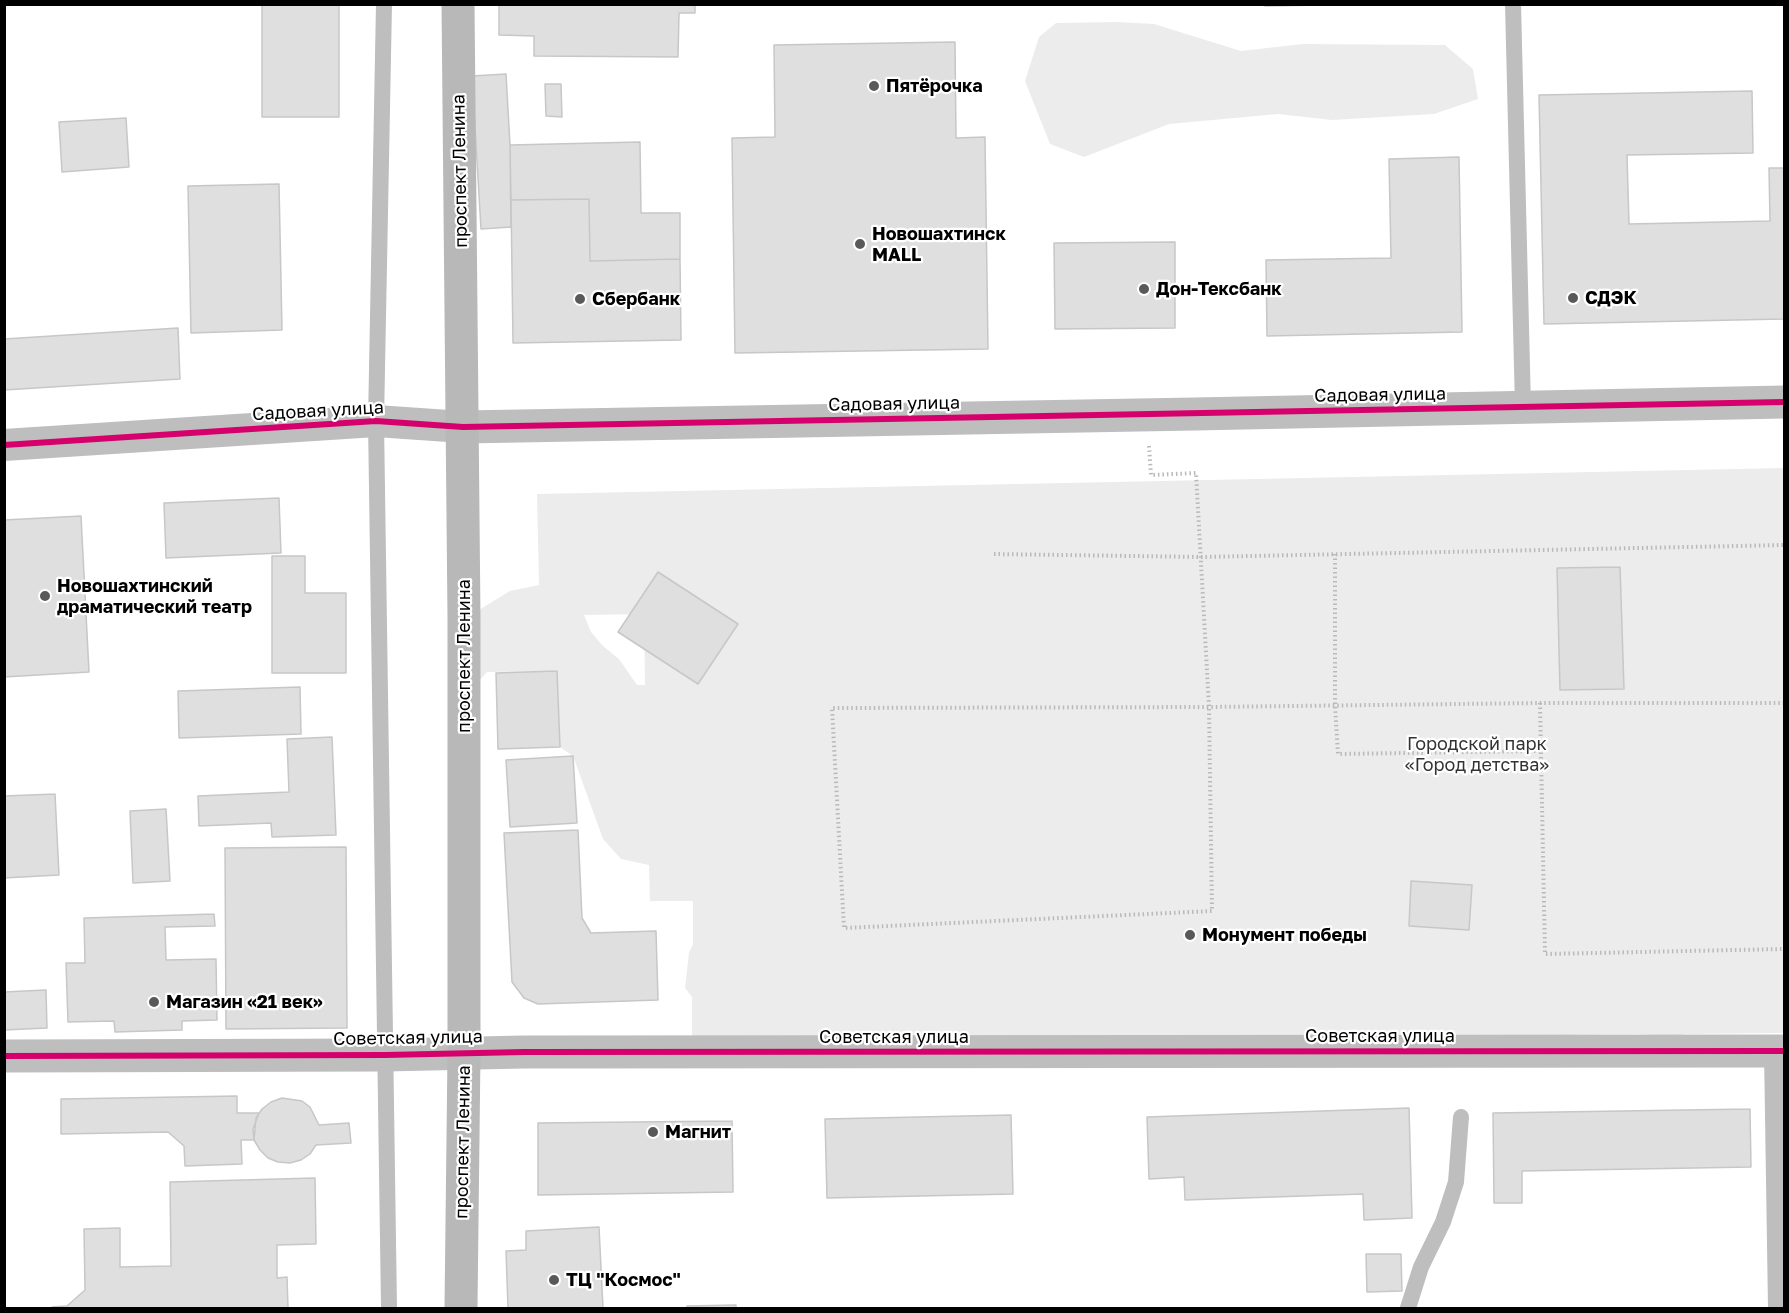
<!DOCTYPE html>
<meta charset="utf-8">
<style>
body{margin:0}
#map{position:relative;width:1789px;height:1313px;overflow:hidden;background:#fff;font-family:"Golos Text",sans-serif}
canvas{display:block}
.frame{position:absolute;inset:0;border:6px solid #000;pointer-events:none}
</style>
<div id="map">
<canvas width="1789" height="1313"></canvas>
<div class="frame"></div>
</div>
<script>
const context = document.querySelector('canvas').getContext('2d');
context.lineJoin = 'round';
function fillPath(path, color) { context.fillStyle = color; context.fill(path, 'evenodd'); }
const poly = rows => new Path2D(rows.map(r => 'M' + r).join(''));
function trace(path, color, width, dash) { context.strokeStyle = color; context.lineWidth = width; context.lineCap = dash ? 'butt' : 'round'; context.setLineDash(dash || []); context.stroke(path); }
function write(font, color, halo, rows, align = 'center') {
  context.font = font + ' "Golos Text",sans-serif'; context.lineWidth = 4.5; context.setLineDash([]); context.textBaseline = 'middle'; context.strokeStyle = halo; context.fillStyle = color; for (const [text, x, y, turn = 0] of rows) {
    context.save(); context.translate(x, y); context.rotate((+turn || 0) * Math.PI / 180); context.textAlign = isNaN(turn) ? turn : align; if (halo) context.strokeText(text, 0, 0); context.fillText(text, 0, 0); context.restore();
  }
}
fillPath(poly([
 [1117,22,1154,24,1241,51,1303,44,1445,45,1473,69,1478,99,1434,114,1332,120,1278,114,1169,124,1084,157,1050,144,1025,81,1039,37,1056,23],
 [1784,468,1784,1033,1685,1034,1677,1036,1638,1034,1423,1037,692,1040,692,997,685,988,689,953,693,944,693,901,650,901,649,865,621,859,603,839,573,756,560,747,557,671,487,672,478,682,464,619,510,591,539,585,537,494],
 [644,614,645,685,637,685,619,659,603,646,591,632,584,615]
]), '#ececec');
const building = poly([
 [262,4,339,4,339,117,262,117,262,4],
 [499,4,695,4,695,13,679,13,678,57,534,56,534,36,499,35,499,4],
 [1265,4,1384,4,1265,6,1265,4],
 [955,42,956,138,985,137,988,349,735,353,732,138,775,137,774,45,955,42],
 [506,74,510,145,511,227,481,229,472,76,506,74],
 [545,84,561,84,562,117,546,116,545,84],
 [1752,91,1753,153,1627,155,1629,224,1770,221,1769,168,1784,168,1784,319,1544,324,1539,95,1752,91],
 [126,118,129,167,62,172,59,122,126,118],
 [640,142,641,213,680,213,680,259,590,261,589,199,511,200,510,145,640,142],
 [1459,157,1462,332,1267,336,1266,260,1391,258,1389,159,1459,157],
 [279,184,282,330,191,333,188,186,279,184],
 [589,199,590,261,680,259,681,340,513,343,511,200,589,199],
 [1175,242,1175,328,1055,329,1054,243,1175,242],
 [178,328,180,379,4,390,4,339,178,328],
 [279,498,281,553,166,558,164,503,279,498],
 [81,516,89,672,4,677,4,520,81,516],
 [272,556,305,556,305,593,346,593,346,673,272,673,272,556],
 [1620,567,1624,689,1560,690,1557,568,1620,567],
 [658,572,738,624,698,684,618,632,658,572],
 [557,671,560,747,498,749,496,673,557,671],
 [300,687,301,734,179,738,178,691,300,687],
 [332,737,336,835,272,837,271,823,199,826,198,796,289,792,287,739,332,737],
 [573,756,577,823,510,827,506,760,573,756],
 [55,794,59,875,4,878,4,796,55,794],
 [166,809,170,881,133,883,130,811,166,809],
 [578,830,582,918,591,933,656,931,658,1000,538,1004,524,998,512,982,504,833,578,830],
 [346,847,347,1028,226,1029,225,848,346,847],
 [1411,881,1472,885,1469,930,1409,926,1411,881],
 [214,914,215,926,165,927,166,960,216,959,217,1020,182,1021,182,1030,115,1032,114,1021,68,1022,66,963,85,963,84,918,214,914],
 [46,990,47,1028,4,1030,4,992,46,990],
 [237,1096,237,1113,259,1113,253,1129,254,1140,241,1140,242,1164,185,1166,184,1146,168,1132,61,1134,61,1099,237,1096],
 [282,1098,302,1101,310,1107,319,1125,349,1123,351,1143,316,1145,310,1154,301,1160,290,1163,278,1162,268,1158,260,1150,254,1140,256,1118,262,1109,271,1102,282,1098],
 [1409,1108,1412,1218,1364,1220,1363,1194,1185,1200,1184,1177,1149,1179,1147,1117,1409,1108],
 [1750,1109,1751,1167,1522,1171,1522,1203,1494,1203,1493,1113,1750,1109],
 [1011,1115,1013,1194,827,1198,825,1119,1011,1115],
 [732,1121,733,1192,538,1195,538,1123,732,1121],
 [315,1178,316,1244,277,1245,277,1278,287,1277,288,1308,52,1308,52,1307,67,1306,85,1290,84,1229,120,1228,120,1267,171,1266,170,1182,315,1178],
 [599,1227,603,1308,508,1308,506,1251,526,1250,526,1231,599,1227],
 [1366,1254,1401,1254,1402,1291,1367,1292,1366,1254],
 [736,1305,736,1308,687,1308,687,1306,736,1305]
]);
fillPath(building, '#dfdfdf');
trace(building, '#c7c7c7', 1.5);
trace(poly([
 [1149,446,1151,475,1196,473,1209,707,1212,911,844,928,832,708,1209,707,1540,703,1784,703],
 [994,554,1202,557,1784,545],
 [1335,554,1335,705,1338,754,1541,751],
 [1540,703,1545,954,1784,949]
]), '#b9b9b9', 4, [1.5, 3]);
trace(poly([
 [384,4,376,421,389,1308],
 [1513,4,1523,407],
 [1408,1308,1421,1267,1443,1222,1456,1182,1461,1117]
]), '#bebebe', 16);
trace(poly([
 [4,445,376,421,463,427],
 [1780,1051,1784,1308]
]), '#bebebe', 32);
trace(poly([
 [463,427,1195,414,1784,402],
 [4,1056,385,1055,524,1052,1784,1051]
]), '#bebebe', 33);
trace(poly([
 [458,4,464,619,464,1052,461,1308]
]), '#b8b8b8', 33);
trace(poly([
 [4,445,376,421,463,427,516,426,1784,402],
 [4,1056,385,1055,524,1052,1784,1051]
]), '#d6006c', 6);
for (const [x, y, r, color] of [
 [874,86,6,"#595959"],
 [860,244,6,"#595959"],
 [1144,289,6,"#595959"],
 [1573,298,6,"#595959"],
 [580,299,6,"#595959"],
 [45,596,6,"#595959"],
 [1190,935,6,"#595959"],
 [154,1002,6,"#595959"],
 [653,1132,6,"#595959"],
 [554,1280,6,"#595959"]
]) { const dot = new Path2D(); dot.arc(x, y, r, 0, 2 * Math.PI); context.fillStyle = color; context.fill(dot); trace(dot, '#fff', 2); }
write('bold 18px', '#000', '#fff', [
 ["Пятёрочка",886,86],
 ["Новошахтинск",872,234],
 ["MALL",872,255],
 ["Дон-Тексбанк",1156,289],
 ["СДЭК",1585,298],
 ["Сбербанк",592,299],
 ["Новошахтинский",57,586],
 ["драматический театр",57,607],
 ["Монумент победы",1202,935],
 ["Магазин «21 век»",166,1002],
 ["Магнит",665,1132],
 ["ТЦ \"Космос\"",566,1280]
], 'left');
write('18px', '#000', '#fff', [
 ["проспект Ленина",460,171,-91],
 ["Садовая улица",1380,395,-1],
 ["Садовая улица",894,404,-1],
 ["Садовая улица",318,411,-3],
 ["проспект Ленина",464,656,-90],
 ["Советская улица",1380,1036],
 ["Советская улица",894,1037],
 ["Советская улица",408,1038,-1],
 ["проспект Ленина",463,1142,-89]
]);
write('18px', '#333', '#fff', [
 ["Городской парк",1477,744],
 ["«Город детства»",1477,765]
]);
</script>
